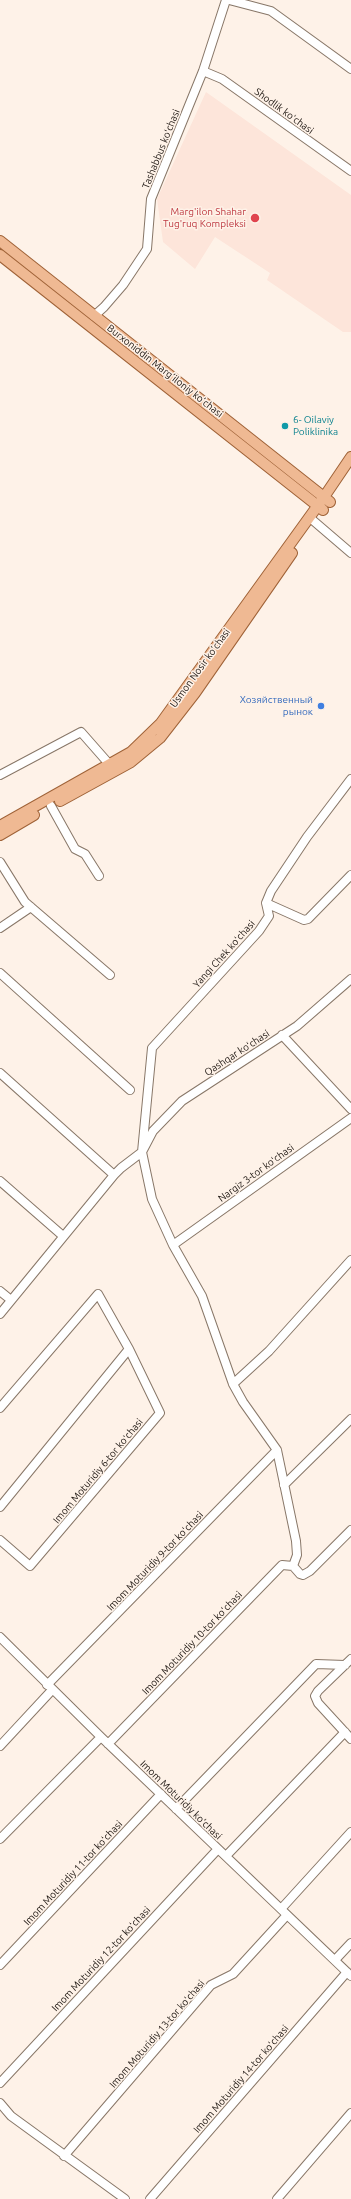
<!DOCTYPE html>
<meta charset="utf-8">
<style>
body{margin:0}
canvas{display:block;background:#fef2e8}
</style>
<canvas width="351" height="2199"></canvas>
<script>
const context = document.querySelector('canvas').getContext('2d');
context.lineJoin = 'round';
function fillPath(path, color) { context.fillStyle = color; context.fill(path, 'evenodd'); }
const poly = rows => new Path2D(rows.map(r => 'M' + r).join(''));
function trace(path, color, width, dash) { context.strokeStyle = color; context.lineWidth = width; context.lineCap = dash ? 'butt' : 'round'; context.setLineDash(dash || []); context.stroke(path); }
function write(font, color, halo, rows, align = 'center') {
  context.font = font + ' Ubuntu,sans-serif'; context.lineWidth = 3; context.setLineDash([]); context.textBaseline = 'middle'; context.strokeStyle = halo; context.fillStyle = color; for (const [text, x, y, turn = 0] of rows) {
    context.save(); context.translate(x, y); context.rotate((+turn || 0) * Math.PI / 180); context.textAlign = isNaN(turn) ? turn : align; if (halo) context.strokeText(text, 0, 0); context.fillText(text, 0, 0); context.restore();
  }
}
fillPath(poly([
 [206,92,351,195,351,332,343,332,267,280,270,273,215,237,195,269,163,242,157,199]
]), '#fde5da');
const minor = poly([
 [229,0,271,11,351,69],
 [203,71,222,79,351,171],
 [94,316,104,307,123,285,147,249,151,199,203,71,226,0],
 [309,517,351,553],
 [0,775,81,732,110,765],
 [51,806,75,849,85,854,99,876],
 [0,862,25,902,110,975],
 [266,903,304,920,308,919,351,875],
 [0,928,31,907],
 [0,973,130,1090],
 [282,1035,351,1109],
 [0,1073,114,1175],
 [0,1181,63,1236],
 [173,1245,351,1118],
 [0,1291,11,1300],
 [0,1314,114,1175,121,1168,142,1152,153,1131,182,1101,297,1026,351,979],
 [233,1384,269,1351,351,1260],
 [0,1408,98,1294,129,1349,160,1413,30,1566,0,1540],
 [284,1485,351,1419],
 [0,1507,129,1349],
 [293,1566,297,1555,296,1541,277,1450,243,1402,233,1384,202,1296,173,1245,152,1199,142,1152,152,1048,259,931,269,916,266,903,271,891,307,837,351,779],
 [293,1566,300,1574,303,1575,310,1571,351,1530],
 [0,1637,101,1737,351,1976],
 [351,1659,318,1691,315,1696,318,1703,351,1739],
 [47,1685,277,1450],
 [108,1744,282,1565,293,1566],
 [0,1746,52,1690],
 [176,1809,316,1664,345,1665],
 [0,1839,101,1737],
 [226,1856,345,1732],
 [281,1909,351,1832],
 [335,1960,351,1943],
 [0,1965,161,1794],
 [0,2083,218,1849],
 [0,2103,11,2116,125,2199],
 [64,2156,211,1985,233,1974,287,1915],
 [150,2199,347,1972],
 [277,2199,351,2113]
]);
const major = poly([
 [0,241,330,502],
 [0,255,323,510],
 [60,801,131,762,160,738,195,693,292,553],
 [0,826,131,752,161,723,324,497,351,457],
 [0,835,34,815]
]);
trace(minor, '#887768', 10);
trace(major, '#9f6237', 12);
trace(minor, '#fff', 8);
trace(major, '#efb993', 10);
for (const [x, y, r, color] of [
 [255,218,5,"#e0444e"],
 [285,426,4,"#0f9aa8"],
 [321,706,4,"#3f7fe0"]
]) { const dot = new Path2D(); dot.arc(x, y, r, 0, 2 * Math.PI); context.fillStyle = color; context.fill(dot); trace(dot, '#fef2e8', 1.5); }
write('10px', '#1e1712', '#fef2e8', [
 ["Shodlik koʻchasi",284,111,36],
 ["Tashabbus koʻchasi",161,149,-68],
 ["Burxoniddin Marg’iloniy ko’chasi",165,371,38],
 ["Usmon Nosir ko‘chasi",200,668,-54],
 ["Yangi Chek koʻchasi",224,954,-48],
 ["Qashqar koʻchasi",237,1053,-33],
 ["Nargiz 3-tor koʻchasi",256,1173,-36],
 ["Imom Moturidiy 6-tor koʻchasi",98,1471,-50],
 ["Imom Moturidiy 9-tor koʻchasi",155,1561,-46],
 ["Imom Moturidiy 10-tor koʻchasi",192,1643,-46],
 ["Imom Moturidiy koʻchasi",181,1800,44],
 ["Imom Moturidiy 11-tor koʻchasi",73,1873,-47],
 ["Imom Moturidiy 12-tor koʻchasi",101,1959,-47],
 ["Imom Moturidiy 13-tor koʻchasi",157,2034,-49],
 ["Imom Moturidiy 14-tor koʻchasi",241,2079,-49]
]);
write('10px', '#be3a42', '#fef2e8', [
 ["Marg'ilon Shahar",246,212],
 ["Tug'ruq Kompleksi",246,224]
], 'right');
write('10px', '#0d838f', '#fef2e8', [
 ["6- Oilaviy",293,420],
 ["Poliklinika",293,432]
], 'left');
write('10px', '#366cbe', '#fef2e8', [
 ["Хозяйственный",313,700],
 ["рынок",313,712]
], 'right');
</script>
